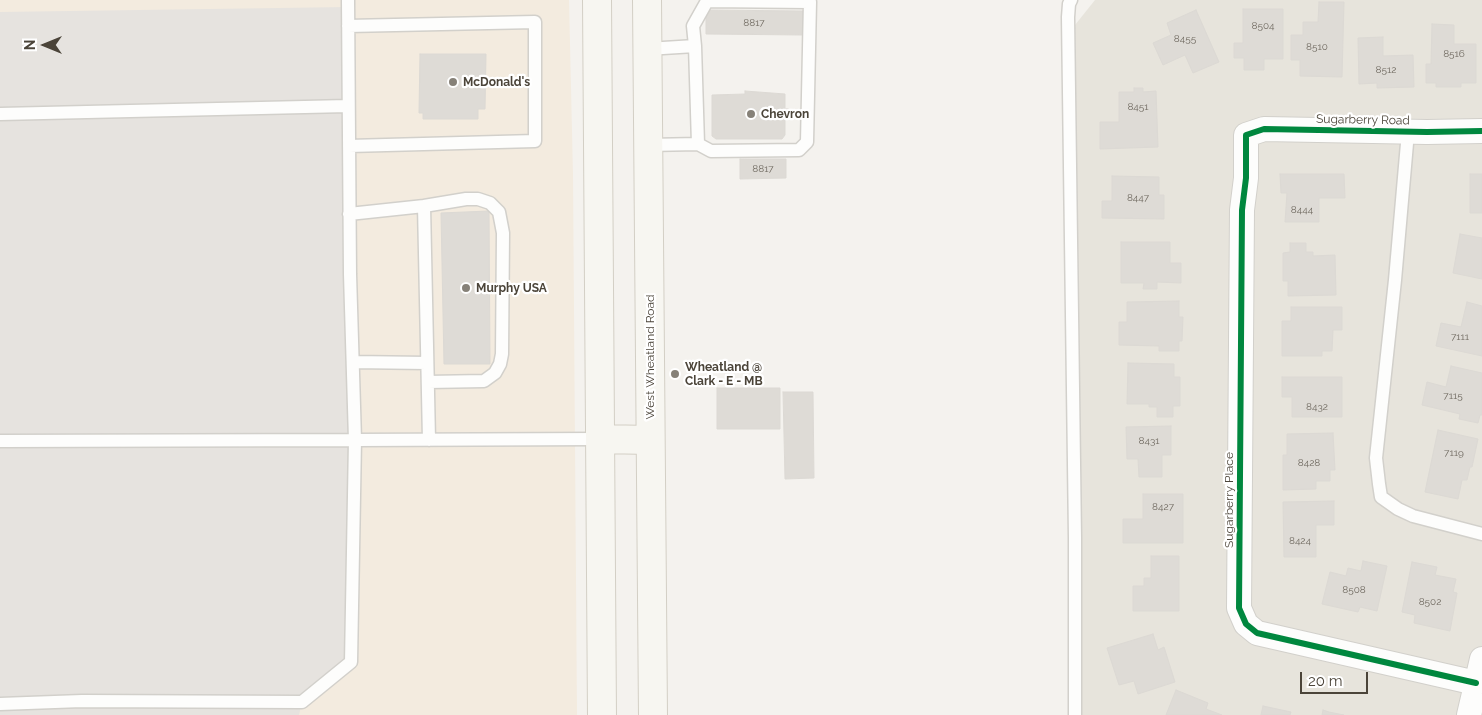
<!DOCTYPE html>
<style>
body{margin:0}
#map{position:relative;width:1482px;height:715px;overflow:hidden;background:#f4f2ee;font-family:Raleway,sans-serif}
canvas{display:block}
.north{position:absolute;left:20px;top:20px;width:50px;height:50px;-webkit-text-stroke:4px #fff;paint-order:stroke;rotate:270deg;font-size:14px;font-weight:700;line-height:20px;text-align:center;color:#4b4439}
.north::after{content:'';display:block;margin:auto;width:18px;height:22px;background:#4b4439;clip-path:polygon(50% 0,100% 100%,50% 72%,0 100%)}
.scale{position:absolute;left:1300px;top:672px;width:68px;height:22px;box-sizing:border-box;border:2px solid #4b4439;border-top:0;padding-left:6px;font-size:15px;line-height:18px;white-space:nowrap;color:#4b4439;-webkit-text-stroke:4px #fff;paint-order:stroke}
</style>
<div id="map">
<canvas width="1482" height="715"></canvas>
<div class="north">N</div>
<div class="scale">20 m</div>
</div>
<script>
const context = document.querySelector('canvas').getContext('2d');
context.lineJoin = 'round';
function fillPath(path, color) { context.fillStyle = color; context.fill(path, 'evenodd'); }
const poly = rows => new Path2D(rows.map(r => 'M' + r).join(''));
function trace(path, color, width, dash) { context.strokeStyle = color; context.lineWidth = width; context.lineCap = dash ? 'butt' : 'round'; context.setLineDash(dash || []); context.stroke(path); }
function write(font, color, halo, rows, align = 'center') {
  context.font = font + ' Raleway,sans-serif'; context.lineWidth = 4.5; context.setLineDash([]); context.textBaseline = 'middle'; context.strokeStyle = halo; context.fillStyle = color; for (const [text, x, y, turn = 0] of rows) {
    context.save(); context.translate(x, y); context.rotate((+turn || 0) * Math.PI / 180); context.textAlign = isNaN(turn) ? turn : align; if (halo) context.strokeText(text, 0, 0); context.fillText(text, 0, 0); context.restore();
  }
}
fillPath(poly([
 [1095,0,1482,0,1482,715,1082,715,1075,25]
]), '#e7e4dc');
fillPath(poly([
 [0,0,569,0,573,175,577,715,0,715]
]), '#f3ebdf');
fillPath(poly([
 [348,7,351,662,302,702,299,715,0,715,0,12]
]), '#e6e3df');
const building = poly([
 [1319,2,1344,2,1342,77,1300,76,1300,60,1291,60,1291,35,1303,35,1303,22,1318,22,1319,2],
 [1243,9,1283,9,1283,59,1264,59,1264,70,1244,70,1244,58,1234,58,1234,43,1243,43,1243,9],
 [706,10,803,11,803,35,706,34,706,10],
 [1196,10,1219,62,1193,73,1185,55,1163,65,1153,43,1171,35,1167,23,1196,10],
 [1432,24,1454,25,1454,44,1476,44,1476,83,1461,83,1461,87,1436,87,1436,83,1426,83,1426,64,1431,64,1432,24],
 [1383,37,1383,56,1413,55,1414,87,1377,88,1377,83,1359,84,1358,38,1383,37],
 [420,54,486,54,485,109,478,109,478,119,423,119,423,113,419,113,420,54],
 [1134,88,1143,88,1143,92,1156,91,1158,147,1100,149,1100,122,1119,122,1119,92,1134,92,1134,88],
 [745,91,785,94,785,109,789,109,789,119,785,119,785,135,782,139,716,139,712,136,712,95,745,94,745,91],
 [740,159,786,159,786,178,740,179,740,159],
 [1280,174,1344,174,1345,198,1319,198,1319,222,1285,222,1287,193,1281,193,1280,174],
 [1470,174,1482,174,1482,213,1470,213,1470,174],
 [1112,176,1159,177,1159,195,1164,195,1164,219,1102,218,1102,201,1112,201,1112,176],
 [489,211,490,364,444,364,441,213,489,211],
 [1460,234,1482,238,1482,279,1453,273,1460,234],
 [1121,242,1170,242,1170,263,1181,263,1181,283,1157,282,1157,289,1143,289,1144,283,1121,283,1121,242],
 [1290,243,1306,243,1306,252,1313,252,1313,256,1335,255,1336,295,1288,296,1288,281,1283,281,1283,253,1290,252,1290,243],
 [1179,301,1179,317,1183,317,1182,341,1179,341,1179,351,1159,351,1159,346,1119,345,1119,322,1127,322,1127,302,1179,301],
 [1467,302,1482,306,1482,356,1436,346,1441,323,1461,327,1467,302],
 [1291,307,1342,307,1342,330,1333,330,1332,351,1322,351,1322,356,1282,356,1282,321,1291,321,1291,307],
 [1128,363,1174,364,1174,377,1180,377,1180,406,1173,406,1173,417,1157,417,1157,407,1149,407,1149,404,1127,404,1128,363],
 [1451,366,1482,373,1482,415,1480,415,1478,423,1459,419,1460,414,1422,405,1427,382,1446,387,1451,366],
 [1282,377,1342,377,1342,417,1292,417,1292,397,1282,397,1282,377],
 [717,388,780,388,780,429,717,429,717,388],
 [783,392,813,392,814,478,785,479,783,392],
 [1171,426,1171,455,1162,455,1162,477,1139,477,1138,459,1127,459,1126,427,1171,426],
 [1438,430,1478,439,1472,467,1470,467,1467,480,1462,480,1458,499,1425,492,1438,430],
 [1333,433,1335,470,1330,470,1330,481,1316,481,1316,489,1283,490,1283,455,1287,455,1287,434,1333,433],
 [1143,494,1183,494,1183,543,1123,543,1123,519,1143,519,1143,494],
 [1334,501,1334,525,1316,525,1316,557,1284,557,1283,502,1334,501],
 [1151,556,1179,556,1179,611,1133,611,1133,586,1144,586,1144,578,1151,578,1151,556],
 [1363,561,1387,566,1377,611,1360,607,1358,612,1322,604,1330,572,1346,576,1348,568,1361,571,1363,561],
 [1412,562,1437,567,1435,575,1456,579,1453,592,1457,593,1450,631,1414,623,1415,615,1402,612,1412,562],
 [1153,634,1158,650,1164,647,1175,682,1138,694,1134,681,1119,685,1107,648,1153,634],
 [1176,690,1208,703,1206,709,1222,715,1166,715,1176,690],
 [1263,706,1291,712,1290,715,1261,715,1263,706],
 [1323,710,1329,712,1344,715,1322,715,1323,710]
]);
fillPath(building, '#dedbd6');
trace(building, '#dcd9d4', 1);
const lane = poly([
 [348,0,350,274,355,440,600,439],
 [1071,0,1069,4,1068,17,1075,538,1075,715],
 [348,26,535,22,535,141,349,146],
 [695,46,693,26,707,1,810,2,807,142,799,150,711,151,698,144],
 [647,49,695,46,698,144,648,145],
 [0,114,348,106],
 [1408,132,1395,280,1376,458,1379,484,1381,497,1398,509,1413,516,1482,534],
 [349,214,424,206],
 [353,362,427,363],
 [428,382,484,381,495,373,500,364,502,354,503,233,499,212,490,203,478,199,466,199,424,206,429,440],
 [0,441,355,440,351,662,302,702,82,701,0,704]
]);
const street = poly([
 [1476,683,1257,633,1246,624,1239,608,1242,210,1246,178,1246,135,1264,129,1427,132,1482,131],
 [1469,715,1482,659]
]);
const secondary = poly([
 [597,0,602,715],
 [647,0,653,715],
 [600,439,650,440]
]);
trace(lane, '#d2d0cb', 15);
trace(street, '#d2d0cb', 26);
trace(secondary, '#d3cfc5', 30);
trace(lane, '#fdfdfc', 12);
trace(street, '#fdfdfc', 24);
trace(secondary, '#f7f6f1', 28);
trace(poly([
 [1476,683,1257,633,1246,624,1239,608,1242,210,1246,178,1246,135,1264,129,1427,132,1482,131]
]), '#00873e', 6);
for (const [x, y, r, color] of [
 [453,82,5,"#868178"],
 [751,114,5,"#868178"],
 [466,288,5,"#868178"],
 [675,374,5,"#868178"]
]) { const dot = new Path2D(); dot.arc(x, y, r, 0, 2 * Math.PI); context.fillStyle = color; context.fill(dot); trace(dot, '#fff', 2); }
write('10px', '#706a61', null, [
 ["8817",754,23],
 ["8504",1263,26],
 ["8455",1185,39],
 ["8510",1317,47],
 ["8516",1454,54],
 ["8512",1386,70],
 ["8451",1138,107],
 ["8817",763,169],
 ["8447",1138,198],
 ["8444",1302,210],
 ["7111",1460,337],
 ["7115",1453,396],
 ["8432",1317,407],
 ["8431",1149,441],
 ["7119",1454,453],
 ["8428",1309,463],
 ["8427",1163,507],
 ["8424",1300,541],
 ["8508",1354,590],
 ["8502",1430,602]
]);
write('bold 12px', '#4b4439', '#fff', [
 ["McDonald's",463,82],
 ["Chevron",761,114],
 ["Murphy USA",476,288],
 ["Wheatland @",685,367],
 ["Clark - E - MB",685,381]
], 'left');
write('12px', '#4b4439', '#fff', [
 ["Sugarberry Road",1363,120,1],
 ["West Wheatland Road",650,357,-90],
 ["Sugarberry Place",1229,500,-90]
]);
</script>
